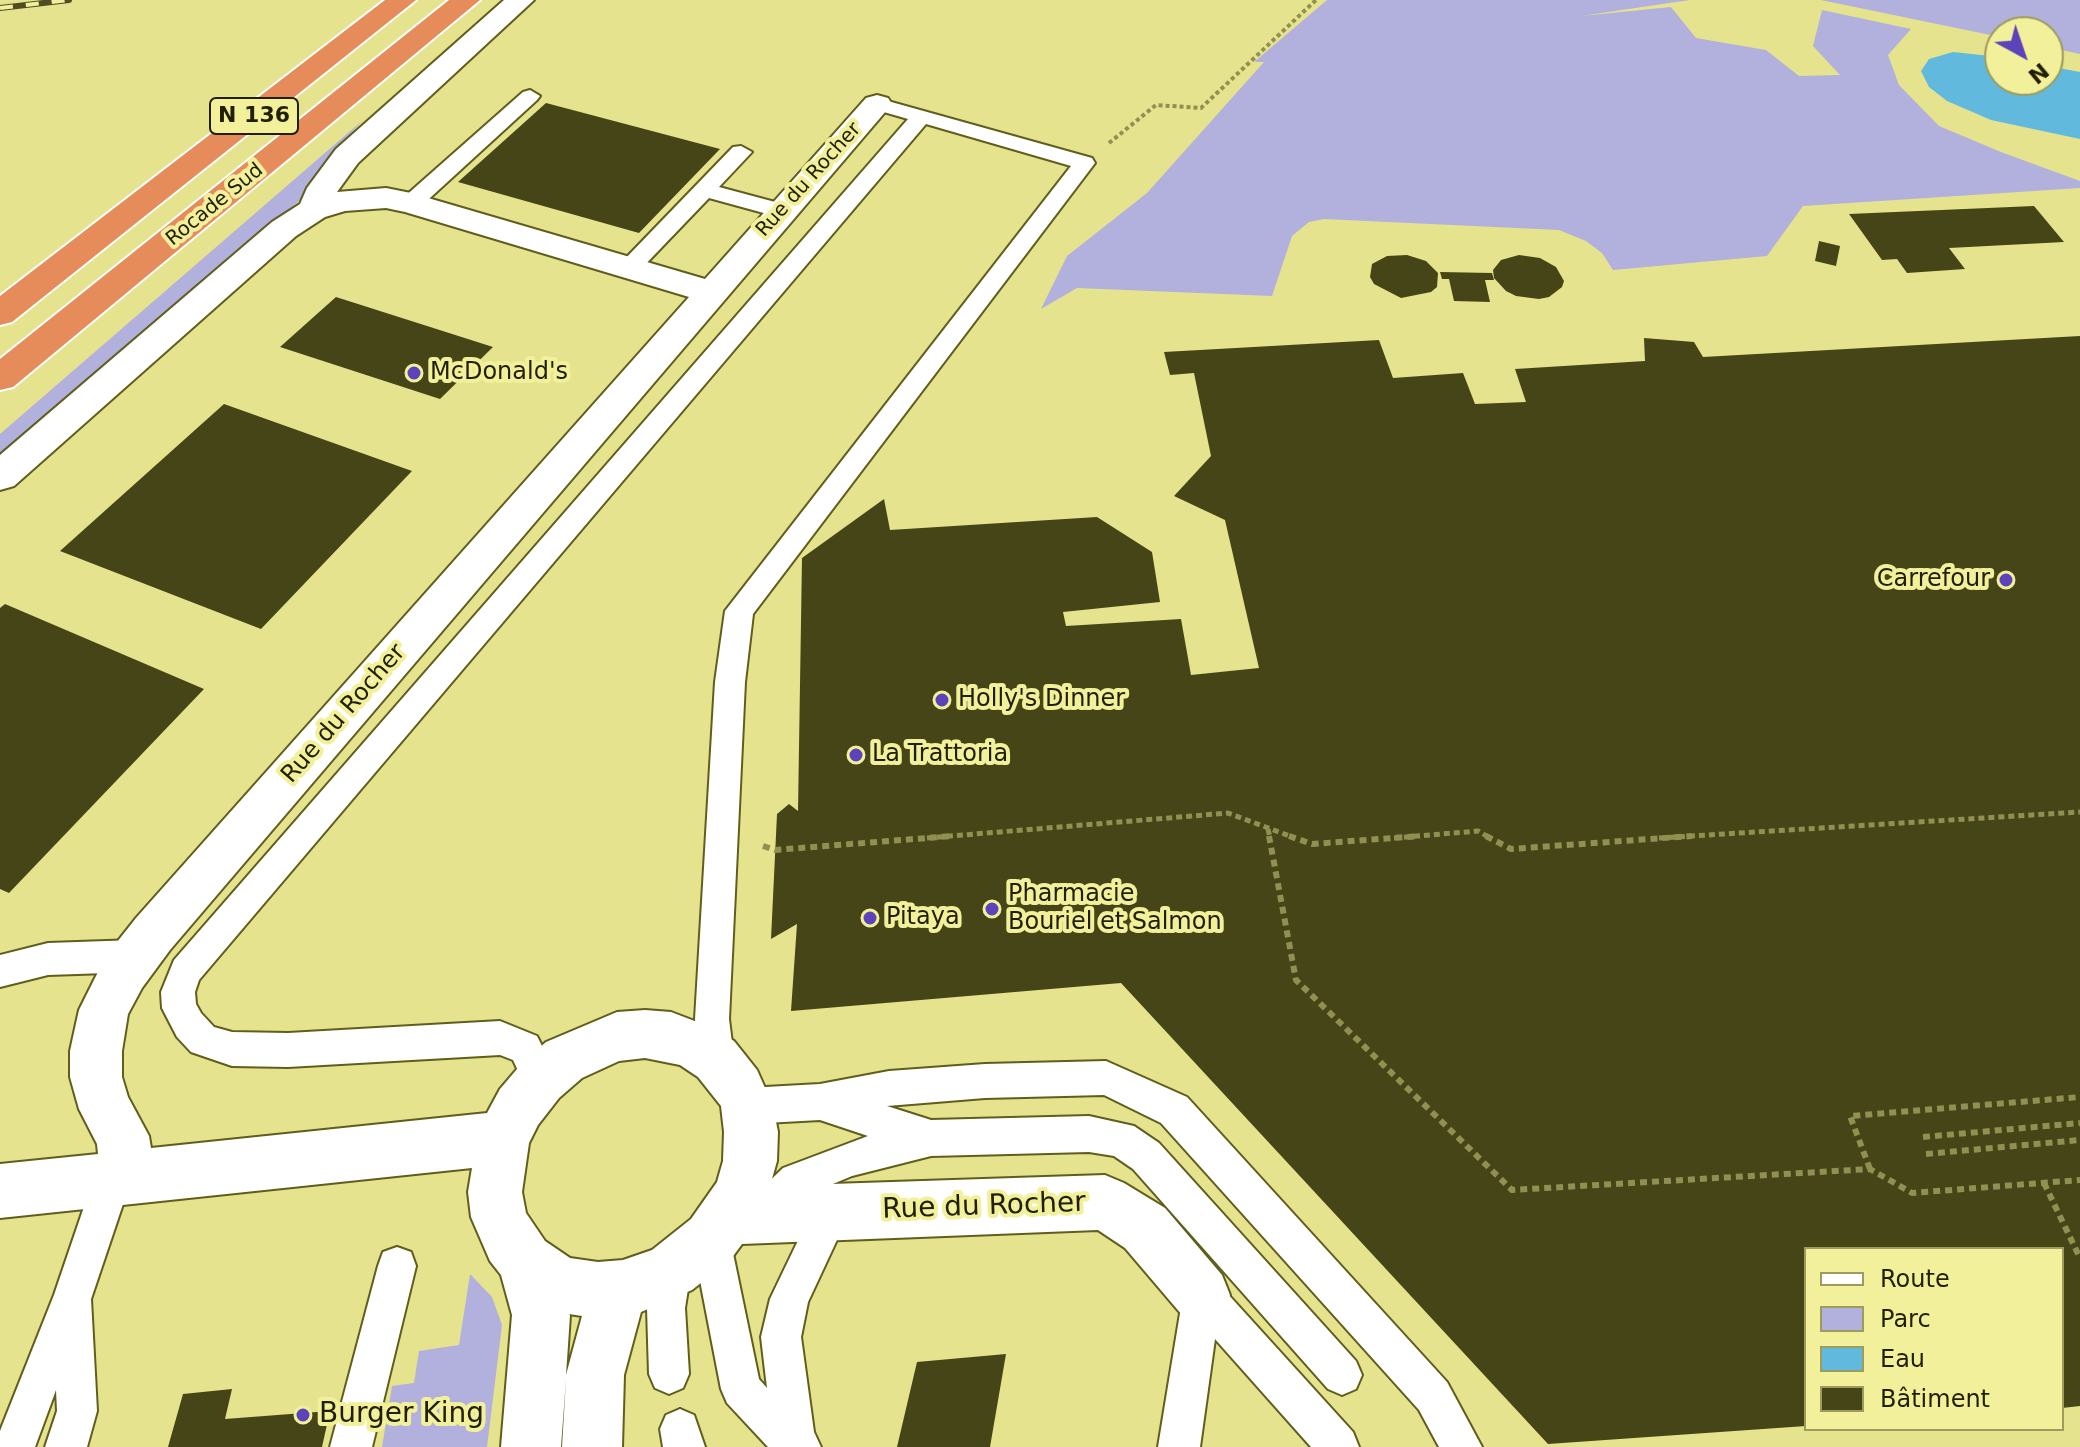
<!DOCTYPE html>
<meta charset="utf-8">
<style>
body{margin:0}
#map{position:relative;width:2080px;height:1447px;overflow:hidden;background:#e5e38d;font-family:"DejaVu Sans",sans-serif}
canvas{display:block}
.legend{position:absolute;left:1804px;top:1247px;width:260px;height:184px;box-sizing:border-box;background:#f2f09a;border:2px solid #9e9c5c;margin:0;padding:10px 14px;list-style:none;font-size:24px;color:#201f00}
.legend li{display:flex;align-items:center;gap:16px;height:40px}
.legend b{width:40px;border:2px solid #9e9c5c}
.north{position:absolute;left:1984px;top:16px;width:80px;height:80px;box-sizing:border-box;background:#f2f09a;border:2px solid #9e9c5c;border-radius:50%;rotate:140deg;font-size:22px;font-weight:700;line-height:32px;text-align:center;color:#201f00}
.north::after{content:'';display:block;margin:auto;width:28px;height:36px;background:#5c43bb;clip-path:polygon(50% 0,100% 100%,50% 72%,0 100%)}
</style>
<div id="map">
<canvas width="2080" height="1447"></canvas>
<ul class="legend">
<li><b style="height:10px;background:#fff"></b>Route</li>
<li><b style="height:22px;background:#b2b0dd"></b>Parc</li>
<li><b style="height:22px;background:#61b9de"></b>Eau</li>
<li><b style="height:22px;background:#464517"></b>Bâtiment</li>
</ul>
<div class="north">N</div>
</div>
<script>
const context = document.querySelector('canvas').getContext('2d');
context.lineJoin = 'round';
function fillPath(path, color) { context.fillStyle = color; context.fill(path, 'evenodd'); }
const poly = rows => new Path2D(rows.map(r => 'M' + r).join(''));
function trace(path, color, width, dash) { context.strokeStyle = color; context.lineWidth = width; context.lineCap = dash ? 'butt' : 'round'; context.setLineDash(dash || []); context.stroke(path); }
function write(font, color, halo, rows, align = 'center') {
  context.font = font + ' "DejaVu Sans",sans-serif'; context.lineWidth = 8; context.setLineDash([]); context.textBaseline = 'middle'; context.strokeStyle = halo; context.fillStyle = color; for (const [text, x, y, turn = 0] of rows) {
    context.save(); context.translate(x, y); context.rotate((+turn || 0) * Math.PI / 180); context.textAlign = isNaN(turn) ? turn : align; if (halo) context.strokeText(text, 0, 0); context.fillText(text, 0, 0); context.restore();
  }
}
fillPath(poly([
 [1327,0,1690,0,1581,16,1671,7,1696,38,1766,50,1799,76,1840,75,1813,46,1822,10,1911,29,1888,55,1899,85,1939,126,2001,152,2080,181,2080,188,1803,206,1767,256,1613,270,1602,253,1586,241,1559,230,1324,219,1309,222,1292,236,1272,296,1077,288,1041,309,1067,256,1147,193,1264,62,1254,62],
 [1821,0,2080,0,2080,54,2048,47,2048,32,2000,32,2000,37],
 [363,120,340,145,307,194,0,457,0,434],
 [470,1274,492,1297,502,1325,487,1447,382,1447,392,1386,414,1383,419,1351,459,1345]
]), '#b2b0dd');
fillPath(poly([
 [1953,52,2000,57,2000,80,2048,80,2048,66,2080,72,2080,139,1991,120,1947,101,1929,87,1921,71,1929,59]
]), '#61b9de');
fillPath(poly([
 [546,103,720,149,639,233,458,182],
 [2034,206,2064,242,1949,248,1965,269,1907,273,1897,259,1882,260,1849,214],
 [1819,241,1840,246,1836,266,1815,261],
 [1407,255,1426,261,1438,273,1437,287,1431,292,1401,298,1374,284,1370,277,1372,264,1387,256],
 [1519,255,1540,258,1556,267,1564,281,1562,287,1549,297,1539,299,1516,296,1506,291,1494,278,1493,270,1501,260],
 [1440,272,1492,273,1494,280,1485,280,1490,302,1454,301,1449,279,1442,279],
 [336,297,493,347,440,399,280,347],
 [2080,336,2080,1406,2062,1408,2062,1249,1806,1249,1806,1426,1548,1444,1121,983,791,1011,797,924,771,939,777,814,789,804,798,811,802,558,884,499,890,530,1097,517,1152,552,1160,602,1063,612,1066,626,1181,619,1191,675,1259,668,1225,520,1174,496,1211,456,1194,373,1170,375,1164,352,1379,340,1393,378,1463,373,1475,404,1526,402,1515,369,1645,361,1644,338,1694,342,1703,357],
 [224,404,412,471,261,629,60,551],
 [5,604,204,689,9,893,0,889,0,608],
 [1006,1354,990,1447,897,1447,917,1362],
 [232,1389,225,1419,330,1411,322,1447,168,1447,183,1394]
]), '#464517');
const service = poly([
 [530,90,540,96,537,100,419,208,403,208,400,203,403,198,523,92,530,90],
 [877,98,1092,158,1095,163,753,614,745,682,729,1019,734,1059,728,1071,716,1076,704,1071,698,1059,695,1019,715,682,725,611,1071,166,926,124,199,980,195,992,196,1004,201,1013,214,1027,232,1032,288,1033,500,1021,537,1036,559,1080,554,1092,541,1097,528,1092,513,1060,500,1055,288,1067,232,1066,191,1052,177,1037,162,1008,161,992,174,960,908,119,870,108,867,104,877,98],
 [741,146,752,152,719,187,790,206,793,211,790,216,782,218,709,198,638,272,622,272,618,267,622,262,733,147,741,146],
 [136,940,148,945,153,956,148,967,136,972,48,975,0,987,0,955,48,943,136,940],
 [1106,1061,1187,1097,1447,1382,1482,1447,1439,1447,1419,1410,1161,1123,1104,1095,985,1098,887,1106,931,1120,1089,1116,1134,1126,1159,1143,1356,1361,1362,1375,1356,1389,1342,1395,1328,1389,1133,1169,1114,1156,1089,1152,931,1156,852,1176,809,1194,776,1226,763,1232,750,1226,744,1213,750,1200,783,1168,868,1136,820,1120,747,1124,734,1119,729,1106,734,1093,747,1088,820,1084,889,1071,985,1064,1106,1061],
 [104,1185,117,1191,123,1204,91,1299,97,1411,87,1447,45,1447,57,1411,56,1390,35,1447,0,1447,0,1431,54,1295,85,1204,91,1191,104,1185],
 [830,1195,843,1201,849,1214,808,1302,801,1337,814,1432,821,1447,768,1447,727,1403,721,1389,692,1239,698,1226,711,1220,724,1226,730,1239,759,1379,767,1388,761,1337,770,1299,817,1201,830,1195],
 [397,1247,411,1252,416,1266,372,1447,330,1447,378,1266,383,1252,397,1247],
 [672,1251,686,1256,691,1270,685,1308,689,1374,683,1388,669,1394,655,1388,649,1374,647,1308,653,1270,658,1256,672,1251],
 [1202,1276,1216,1281,1353,1432,1359,1447,1311,1447,1215,1339,1200,1447,1158,1447,1183,1295,1188,1281,1202,1276],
 [680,1409,694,1415,705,1447,663,1447,660,1429,666,1415,680,1409]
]);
const minor = poly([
 [504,0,534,0,358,163,337,192,386,188,411,193,705,279,866,98,877,95,888,98,892,104,170,950,142,988,128,1014,122,1051,122,1077,128,1097,149,1136,151,1148,487,1113,500,1089,523,1062,546,1042,617,1012,645,1010,671,1012,713,1028,734,1041,757,1070,773,1106,778,1132,777,1161,770,1186,1105,1175,1124,1183,1165,1208,1222,1275,1230,1295,1222,1315,1202,1323,1182,1315,1125,1248,1098,1230,742,1244,731,1259,692,1290,641,1312,624,1375,622,1447,562,1447,566,1379,561,1447,501,1447,512,1315,501,1275,490,1261,471,1217,468,1192,472,1168,0,1218,0,1164,98,1154,97,1144,79,1109,70,1077,70,1051,79,1010,106,956,136,918,689,297,405,212,386,208,345,211,325,217,296,236,14,486,0,490,0,455,272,222,300,204,307,188,336,149,504,0],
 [645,1058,680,1065,698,1077,721,1106,724,1132,723,1161,717,1182,691,1219,652,1250,623,1260,598,1262,570,1258,545,1241,526,1213,522,1192,529,1143,538,1125,559,1098,582,1078,619,1061,645,1058],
 [569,1314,582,1316,566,1375,570,1315,569,1314]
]);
const trunk = poly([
 [385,0,416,0,12,322,0,325,0,296,385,0],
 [449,0,480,0,13,387,0,390,0,359,449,0]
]);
trace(service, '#605e1c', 4);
trace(minor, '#605e1c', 4);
trace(trunk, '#fff', 4);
trace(poly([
 [1109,143,1156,105,1201,108,1316,0]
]), '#919051', 4, [4, 3]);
trace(poly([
 [1268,829,1270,838],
 [927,838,1228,813,1295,838],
 [1394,838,1478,831,1490,838],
 [1659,838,2080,812]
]), '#919051', 5, [6, 4]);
trace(poly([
 [1269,836,1296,980,1512,1190,1870,1169,1912,1193,2080,1180],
 [1289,836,1312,844,1420,836],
 [1486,836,1511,849,1692,836],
 [763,846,775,850,952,836],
 [1923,1137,2080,1123],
 [1926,1154,2080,1140],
 [1870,1169,1850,1116,2080,1097],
 [2044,1183,2080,1258]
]), '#919051', 6, [7, 5]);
fillPath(service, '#fff');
fillPath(minor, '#fff');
fillPath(trunk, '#e68c5a');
const rail = poly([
 [0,8,69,0]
]);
trace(rail, '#4f4e22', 6);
trace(rail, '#f2f09a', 4, [13]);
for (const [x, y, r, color] of [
 [414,373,8,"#5c43bb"],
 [2006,580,8,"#5c43bb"],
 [942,700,8,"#5c43bb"],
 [856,755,8,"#5c43bb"],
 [992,909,8,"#5c43bb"],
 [870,918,8,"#5c43bb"],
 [303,1415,8,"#5c43bb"]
]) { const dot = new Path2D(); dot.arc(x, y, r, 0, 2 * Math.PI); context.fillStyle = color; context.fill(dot); trace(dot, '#f2f09a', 3); }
write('20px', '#201f00', '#f2f09a', [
 ["Rue du Rocher",809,180,-48],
 ["Rocade Sud",215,205,-39]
]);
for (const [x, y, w] of [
 [254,116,88]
]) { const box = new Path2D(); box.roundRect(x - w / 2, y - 18, w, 36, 6); context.fillStyle = '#f2f09a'; context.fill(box); trace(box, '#201f00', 2); }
write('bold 22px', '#201f00', null, [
 ["N 136",254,116]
]);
write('24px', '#201f00', '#f2f09a', [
 ["McDonald's",430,373],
 ["Carrefour",1990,580,"right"],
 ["Holly's Dinner",958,700],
 ["La Trattoria",872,755],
 ["Pharmacie",1008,895],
 ["Bouriel et Salmon",1008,923],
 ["Pitaya",886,918]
], 'left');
write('24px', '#201f00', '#f2f09a', [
 ["Rue du Rocher",344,714,-49]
]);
write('28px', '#201f00', '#f2f09a', [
 ["Rue du Rocher",984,1207,-2]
]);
write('28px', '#201f00', '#f2f09a', [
 ["Burger King",319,1415]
], 'left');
</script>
